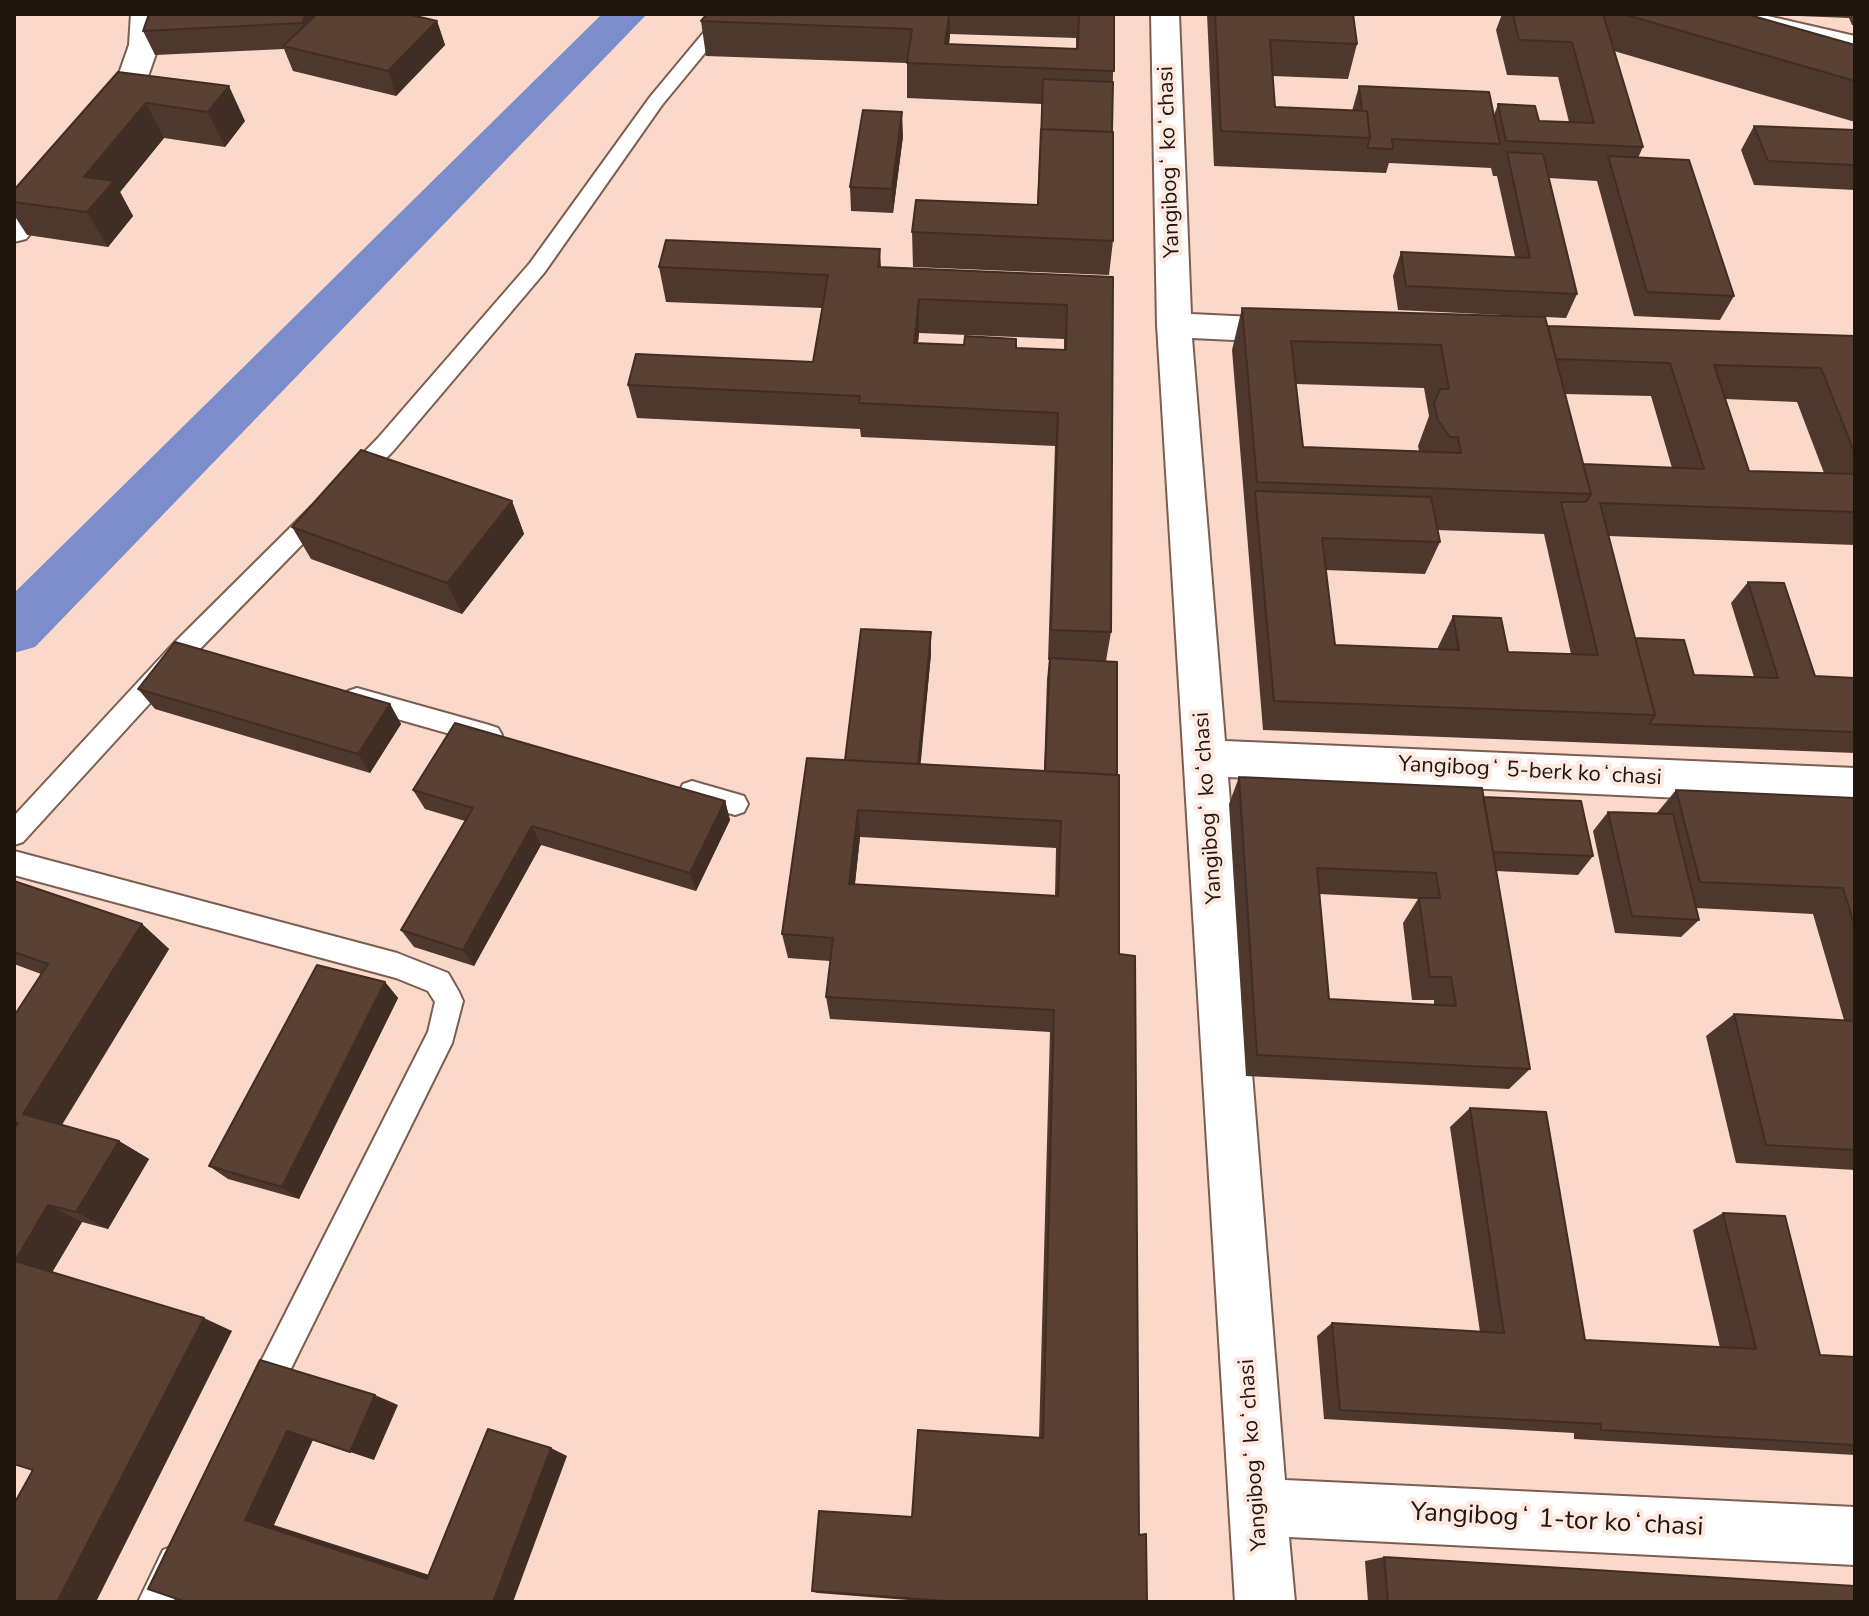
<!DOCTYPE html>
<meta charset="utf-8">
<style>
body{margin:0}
#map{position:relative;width:1869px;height:1616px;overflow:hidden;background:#fbd9ca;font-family:"Nunito Sans",sans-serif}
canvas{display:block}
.frame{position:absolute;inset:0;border:16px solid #20150f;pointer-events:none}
</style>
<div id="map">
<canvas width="1869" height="1616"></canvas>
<div class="frame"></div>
</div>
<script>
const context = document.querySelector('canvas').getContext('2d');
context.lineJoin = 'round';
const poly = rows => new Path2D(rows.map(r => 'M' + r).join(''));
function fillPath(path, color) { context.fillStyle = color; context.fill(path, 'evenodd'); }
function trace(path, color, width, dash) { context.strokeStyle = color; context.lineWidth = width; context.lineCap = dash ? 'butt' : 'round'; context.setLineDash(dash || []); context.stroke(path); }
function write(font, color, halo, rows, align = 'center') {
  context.font = font + ' "Nunito Sans",sans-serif'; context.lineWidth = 8; context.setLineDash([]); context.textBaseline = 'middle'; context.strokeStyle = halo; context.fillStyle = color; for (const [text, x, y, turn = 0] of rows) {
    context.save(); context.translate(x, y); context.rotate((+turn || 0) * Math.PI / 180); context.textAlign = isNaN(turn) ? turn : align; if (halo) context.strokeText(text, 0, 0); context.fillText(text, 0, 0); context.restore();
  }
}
fillPath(poly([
 [602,14,647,14,35,647,14,653,14,593,602,14]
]), '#7c8dcb');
const lane = poly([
 [719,14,737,14,662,105,544,273,394,450,358,487,350,489,342,487,339,481,342,475,378,438,530,263,650,97,719,14],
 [320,504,328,506,331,512,328,518,193,656,23,842,14,845,14,816,175,642,312,506,320,504],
 [357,688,489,725,498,728,502,735,498,742,489,745,348,705,345,698,348,691,357,688],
 [692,781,744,796,748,804,744,812,735,815,683,800,679,792,683,784,692,781],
 [14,851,397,953,448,973,459,992,463,1001,452,1043,272,1407,260,1411,248,1407,244,1395,428,1032,435,1002,428,991,396,978,14,875,14,851],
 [175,1545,187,1550,192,1562,173,1602,138,1602,163,1550,175,1545]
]);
const street = poly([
 [131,14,159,14,159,45,145,85,116,133,105,135,94,133,89,126,115,85,129,45,131,14],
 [1151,14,1179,14,1191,314,1296,319,1308,323,1313,331,1308,339,1296,343,1192,338,1225,741,1855,768,1855,806,1228,777,1285,1480,1855,1507,1855,1565,1289,1537,1295,1602,1235,1602,1157,325,1151,14],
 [59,172,70,175,75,182,26,239,14,242,14,211,48,175,59,172]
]);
const secondary = poly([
 [1707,14,1759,14,1855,36,1855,54,1711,20,1707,14]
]);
trace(lane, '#7b5e51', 4);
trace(street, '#7b5e51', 4);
trace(secondary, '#7b5e51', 4);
fillPath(lane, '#fff');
fillPath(street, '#fff');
fillPath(secondary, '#fff');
fillPath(poly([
 [149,14,313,14,314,17,437,21,445,45,396,96,293,71,284,49,155,55,143,31],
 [707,14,1114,14,1112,132,1113,241,1109,275,913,267,912,232,1037,205,1042,104,907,98,907,63,706,56,701,21],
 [950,34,1076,38,1076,49,949,44],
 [1207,14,1353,14,1357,44,1348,79,1273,76,1275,107,1352,111,1359,86,1494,115,1498,104,1539,121,1569,122,1558,77,1507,75,1496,30,1502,14,1746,14,1855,45,1855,122,1614,51,1643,147,1638,158,1734,296,1720,320,1634,316,1597,181,1549,178,1577,294,1566,318,1398,310,1393,276,1401,252,1515,257,1497,176,1493,176,1491,168,1389,163,1386,173,1214,166],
 [1798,14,1855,14,1855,25,1852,25,1849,18,1799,16],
 [118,72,245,121,225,147,164,138,120,192,133,216,108,247,27,235,14,215,14,190],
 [1754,126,1855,130,1855,190,1754,185,1741,150],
 [903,136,893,213,851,211,850,187],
 [880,249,881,267,1113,277,1111,632,1106,661,1117,775,1119,954,1139,1535,1147,1602,934,1602,817,1593,812,1591,912,1517,1039,1438,1050,1032,830,1019,826,997,830,961,788,958,782,934,845,760,931,654,920,764,1044,771,1047,679,1049,660,1048,660,1055,446,861,437,860,429,637,418,628,385,813,362,822,308,666,302,659,267],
 [919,333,1064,339,1064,350,918,343],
 [860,837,1056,848,1055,896,855,884],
 [1242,308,1548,326,1855,336,1855,545,1608,536,1635,638,1694,675,1754,677,1731,603,1748,582,1815,676,1855,678,1855,753,1263,730,1232,350],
 [1296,384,1424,388,1429,416,1418,446,1419,451,1303,447],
 [1565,394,1651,396,1672,468,1583,464],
 [1725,399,1797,402,1824,473,1749,471],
 [1437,530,1544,534,1571,654,1508,652,1453,616,1438,647,1438,649,1335,645,1326,570,1425,574,1440,542],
 [512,501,524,534,462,614,311,559,292,527],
 [138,689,390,704,401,724,370,773,155,709],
 [1239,777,1483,797,1593,856,1578,875,1496,871,1530,1069,1509,1089,1246,1076,1229,804],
 [1319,894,1418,899,1403,923,1412,1000,1434,1000,1434,1005,1329,999],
 [413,790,725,801,730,820,696,891,541,845,474,966,414,947,401,930,465,821,425,809],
 [1676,790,1855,798,1855,1170,1736,1163,1706,1036,1734,1014,1844,1020,1813,914,1696,908,1699,920,1681,937,1615,933,1593,831,1608,812,1656,814],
 [14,881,142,924,169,949,62,1125,119,1141,149,1159,108,1229,82,1222,52,1272,232,1331,33,1470,14,1464,14,1016,41,974,14,964],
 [385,982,398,998,299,1199,228,1179,209,1166],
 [1470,1108,1585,1340,1720,1348,1693,1230,1723,1213,1820,1355,1855,1357,1855,1455,1574,1439,1574,1433,1324,1419,1317,1336,1332,1323,1480,1332,1450,1127],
 [1384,1557,1855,1602,1368,1602,1365,1561]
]), '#4e372d');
fillPath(poly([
 [305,14,313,14,318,25,312,47,303,23],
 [949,14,950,14,950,34,947,65,945,44],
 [437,21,445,45,396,96,388,71],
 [229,86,245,121,225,147,208,112],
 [146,103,164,138,120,192,133,216,108,247,87,212,84,177],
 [902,112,903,136,893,213,892,189],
 [919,299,919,333,914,377,914,343],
 [512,501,524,534,462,614,447,583],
 [931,632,931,654,918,792,918,772],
 [390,704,401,724,370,773,358,754],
 [725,801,730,820,696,891,690,873],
 [858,810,860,837,852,909,849,884],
 [532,826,541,845,474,966,463,950],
 [142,924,169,949,56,1133,23,1114],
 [385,982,398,998,299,1199,282,1187],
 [119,1141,149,1159,108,1229,76,1212],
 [48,1205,82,1222,50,1276,15,1261],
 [204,1318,232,1331,96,1602,57,1602],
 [375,1395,398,1405,374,1460,350,1452],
 [287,1431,313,1440,274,1525,448,1581,427,1579,245,1520],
 [551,1448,567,1456,513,1602,493,1602]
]), '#402d24');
const building = poly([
 [149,14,305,14,303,23,143,31,149,14],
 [317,14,407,14,437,21,388,71,283,46,317,14],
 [707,14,949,14,945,44,1078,49,1079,14,1114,14,1114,71,907,63,912,29,701,21,707,14],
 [1215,14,1353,14,1357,44,1270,40,1275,107,1367,111,1370,138,1221,131,1215,14],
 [1513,14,1603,14,1643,147,1506,141,1498,104,1535,106,1539,121,1594,123,1572,42,1519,40,1513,14],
 [1623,14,1746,14,1855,45,1855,81,1623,14],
 [118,72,229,86,208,112,146,103,84,177,114,181,87,212,14,202,14,190,118,72],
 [1043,79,1113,82,1112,132,1041,129,1041,140,1043,79],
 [1359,86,1489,92,1500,144,1392,139,1393,149,1367,148,1370,138,1367,111,1362,111,1359,86],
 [863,110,902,112,892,189,850,187,863,110],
 [1754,126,1855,130,1855,165,1768,161,1754,126],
 [1041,129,1113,132,1113,241,912,232,916,200,1038,205,1041,129],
 [1507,152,1543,154,1577,294,1406,286,1401,252,1530,258,1507,152],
 [1608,156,1689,160,1734,296,1647,292,1608,156],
 [666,240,880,249,878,267,1113,277,1111,632,1051,630,1058,413,859,403,860,396,628,385,636,354,813,362,828,275,659,267,666,240],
 [919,299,1067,305,1066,350,1016,348,1016,339,965,336,964,345,914,343,919,299],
 [1242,308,1545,317,1591,494,1257,482,1242,308],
 [1291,341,1441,345,1449,389,1440,389,1434,404,1438,420,1450,437,1458,437,1461,453,1303,447,1291,341],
 [1548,326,1855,336,1855,454,1821,368,1714,365,1749,471,1855,474,1855,512,1600,503,1655,715,1274,701,1255,491,1431,497,1440,542,1322,538,1335,645,1459,650,1453,616,1501,618,1508,652,1598,655,1561,502,1586,502,1591,494,1583,464,1704,469,1670,363,1556,359,1548,326],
 [361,450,512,501,447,583,292,527,361,450],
 [1748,582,1784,583,1815,676,1855,678,1855,732,1649,724,1655,715,1635,638,1684,640,1694,675,1778,678,1748,582],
 [861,629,931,632,918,764,845,760,861,629],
 [175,642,390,704,358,754,138,689,175,642],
 [1050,658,1117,662,1117,775,1045,771,1050,658],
 [455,723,725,801,690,873,532,826,463,950,401,930,473,808,413,790,455,723],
 [807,758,1119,775,1119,954,1135,956,1139,1535,1146,1534,1147,1602,959,1602,812,1591,819,1511,912,1517,918,1430,1043,1438,1054,1010,826,997,833,938,782,934,807,758],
 [858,810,1061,821,1058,896,849,884,858,810],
 [1239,777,1482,788,1530,1069,1257,1055,1239,777],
 [1317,868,1436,873,1440,898,1419,898,1430,977,1451,977,1456,1006,1329,999,1317,868],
 [1676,790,1855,798,1855,927,1843,888,1700,882,1676,790],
 [1483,797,1581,801,1593,856,1493,852,1483,797],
 [1608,812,1673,814,1699,920,1632,916,1608,812],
 [14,881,142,924,23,1114,119,1141,76,1212,48,1205,15,1261,204,1318,57,1602,14,1602,14,1504,33,1470,14,1464,14,1129,18,1123,14,1122,14,1016,48,964,14,952,14,881],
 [317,965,385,982,282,1187,209,1166,317,965],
 [1734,1014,1855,1021,1855,1150,1766,1145,1734,1014],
 [1470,1108,1546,1112,1585,1340,1756,1349,1723,1213,1785,1216,1820,1355,1855,1357,1855,1445,1601,1430,1601,1424,1340,1410,1332,1323,1504,1333,1470,1108],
 [260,1360,375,1395,350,1452,287,1431,245,1520,427,1579,488,1429,551,1448,493,1602,186,1602,148,1589,260,1360],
 [1384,1557,1855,1586,1855,1602,1388,1602,1384,1557]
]);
fillPath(building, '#5b4034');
trace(building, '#402d24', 2);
write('22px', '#20150f', '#fee9e0', [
 ["Yangibogʻ koʻchasi",1170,162,-92],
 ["Yangibogʻ 5-berk koʻchasi",1530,772,3],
 ["Yangibogʻ koʻchasi",1209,808,-94],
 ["Yangibogʻ koʻchasi",1254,1455,-94]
]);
write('26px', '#20150f', '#fee9e0', [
 ["Yangibogʻ 1-tor koʻchasi",1557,1521,3]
]);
</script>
